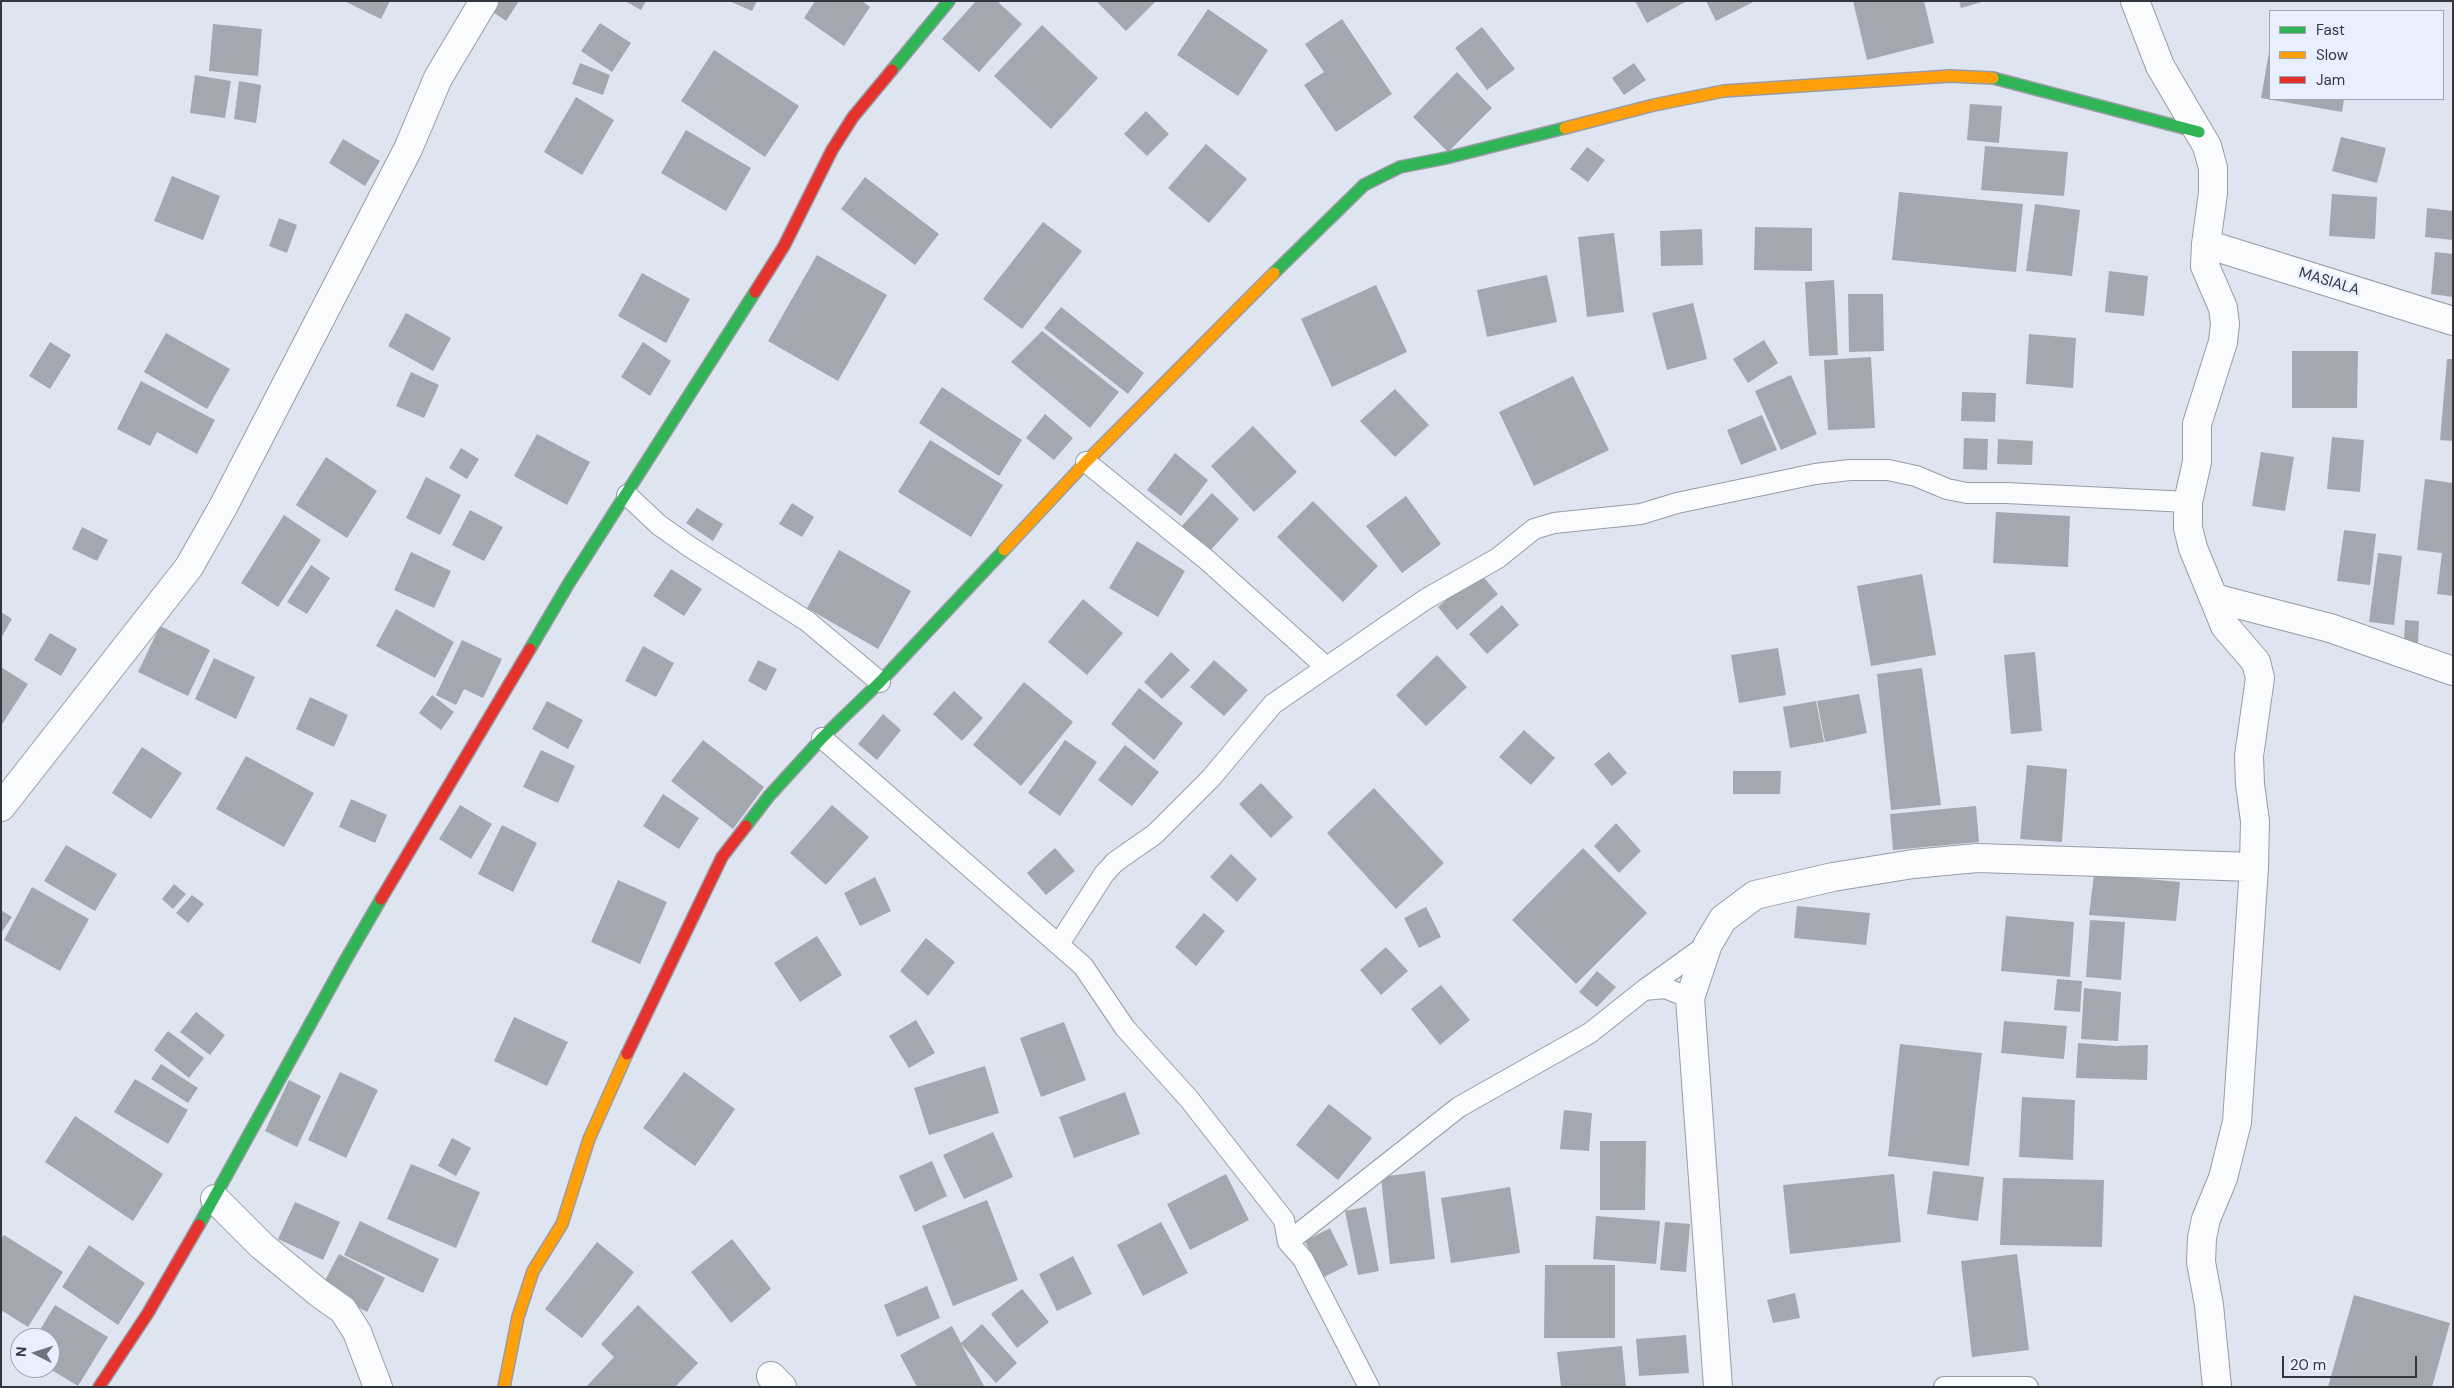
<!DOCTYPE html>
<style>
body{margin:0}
#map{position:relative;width:2454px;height:1388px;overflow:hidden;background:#dfe5f0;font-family:"DM Sans",sans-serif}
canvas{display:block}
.frame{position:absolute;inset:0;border:2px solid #33363e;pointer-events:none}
.legend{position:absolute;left:2269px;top:10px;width:175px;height:90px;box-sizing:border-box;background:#e8efff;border:1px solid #a0a5b2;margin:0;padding:6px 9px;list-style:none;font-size:15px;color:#33363e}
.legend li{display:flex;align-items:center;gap:10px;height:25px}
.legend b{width:25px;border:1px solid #a0a5b2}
.north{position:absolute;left:10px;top:1328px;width:50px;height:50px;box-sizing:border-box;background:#e8efff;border:1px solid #a0a5b2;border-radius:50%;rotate:275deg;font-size:14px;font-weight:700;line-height:20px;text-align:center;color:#33363e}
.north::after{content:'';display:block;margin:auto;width:18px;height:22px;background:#6f737c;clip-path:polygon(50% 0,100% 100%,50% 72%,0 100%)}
.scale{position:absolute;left:2282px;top:1356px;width:135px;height:22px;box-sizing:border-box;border:2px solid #33363e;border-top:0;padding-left:6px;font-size:15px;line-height:18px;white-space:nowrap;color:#33363e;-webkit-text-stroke:4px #e8efff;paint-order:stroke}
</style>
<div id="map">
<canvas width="2454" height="1388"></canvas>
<div class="frame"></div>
<ul class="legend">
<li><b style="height:6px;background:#30b455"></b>Fast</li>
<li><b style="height:6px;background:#ff9f0a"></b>Slow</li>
<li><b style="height:6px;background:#e5322d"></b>Jam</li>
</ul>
<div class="north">N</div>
<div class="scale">20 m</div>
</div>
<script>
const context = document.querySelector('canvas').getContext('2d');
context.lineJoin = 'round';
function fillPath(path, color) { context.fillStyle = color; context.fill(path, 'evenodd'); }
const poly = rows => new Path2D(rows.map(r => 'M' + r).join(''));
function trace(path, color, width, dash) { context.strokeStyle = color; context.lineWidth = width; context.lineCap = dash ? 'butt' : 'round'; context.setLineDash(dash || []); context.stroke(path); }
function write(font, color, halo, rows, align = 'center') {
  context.font = font + ' "DM Sans",sans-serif'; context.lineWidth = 5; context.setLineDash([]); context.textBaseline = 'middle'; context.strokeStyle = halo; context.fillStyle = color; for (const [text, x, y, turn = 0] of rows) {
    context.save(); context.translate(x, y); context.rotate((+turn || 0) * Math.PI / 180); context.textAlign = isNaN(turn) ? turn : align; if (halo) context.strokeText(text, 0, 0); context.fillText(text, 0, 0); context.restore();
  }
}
fillPath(poly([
 [344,1,390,1,381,19],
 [491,1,519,1,506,21,487,8],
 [625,1,646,1,641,10],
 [729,1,757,1,752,11],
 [815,1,862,1,870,7,844,46,804,18],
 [976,1,997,1,1022,24,979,72,942,39],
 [1096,1,1154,1,1155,2,1126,31],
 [1635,1,1687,1,1647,23],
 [1706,1,1755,1,1716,21],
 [1853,1,1924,1,1934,43,1867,60],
 [1959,1,1982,1,1982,2,1961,8],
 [1208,9,1268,50,1238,96,1177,55],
 [1342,19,1392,94,1336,132,1304,85,1324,72,1305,44],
 [600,23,631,43,612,72,581,51],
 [213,24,262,29,258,76,209,71],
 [1042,25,1098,78,1051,129,994,76],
 [1482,27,1515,69,1487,90,1455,48],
 [714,50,799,106,765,157,681,101],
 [2269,52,2270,99,2344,99,2342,112,2261,98],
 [580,63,610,75,603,95,572,84],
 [1634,63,1646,80,1624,95,1612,78],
 [1457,72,1492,108,1448,152,1413,117],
 [195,75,231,81,225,118,190,113],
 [239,81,261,85,256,123,234,119],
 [576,97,614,120,582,175,544,152],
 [1970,104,2002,106,1999,143,1967,140],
 [1146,111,1169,134,1147,156,1124,134],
 [686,130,751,168,726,211,661,173],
 [2341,137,2386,148,2377,183,2332,171],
 [343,139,380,161,365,186,329,163],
 [1206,144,1247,179,1209,223,1168,188],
 [1985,146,2068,152,2064,196,1981,190],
 [1587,147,1605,160,1588,182,1570,169],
 [172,176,220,196,203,240,154,221],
 [865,177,939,234,915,265,841,209],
 [1899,192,2023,204,2016,272,1892,260],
 [2332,194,2377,197,2375,239,2329,236],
 [2035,204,2080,210,2072,276,2026,271],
 [2427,208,2453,211,2453,240,2425,237],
 [279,218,297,225,287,253,269,246],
 [1043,222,1082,251,1022,329,983,299],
 [1755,227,1812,228,1812,271,1754,270],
 [1702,229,1703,265,1661,266,1660,231],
 [1614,233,1624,312,1587,317,1578,237],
 [2435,252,2453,254,2453,297,2431,294],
 [817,255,887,295,838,381,768,341],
 [2109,271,2148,276,2144,316,2105,312],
 [642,273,690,299,666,343,618,316],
 [1547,275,1557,322,1487,337,1477,290],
 [1834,280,1838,355,1809,356,1805,282],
 [1376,285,1407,352,1332,387,1301,319],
 [1848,294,1883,294,1884,351,1849,352],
 [1693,303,1707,359,1667,370,1652,313],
 [1061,307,1144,373,1128,394,1044,328],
 [406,313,451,338,433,371,388,346],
 [1042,331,1119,392,1090,428,1011,362],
 [166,333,230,369,207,409,144,372],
 [2029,334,2076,338,2073,388,2026,384],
 [1764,340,1778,363,1748,383,1733,359],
 [50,342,71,355,50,389,29,376],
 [643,342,671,361,650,396,621,377],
 [2292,351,2358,351,2357,408,2292,408],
 [1871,357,1875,428,1828,430,1824,360],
 [2447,359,2453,359,2453,441,2440,440],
 [411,372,439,385,424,418,396,406],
 [1791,375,1817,434,1781,450,1755,391],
 [1573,376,1609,450,1534,486,1499,412],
 [141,381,215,420,197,454,157,432,150,446,117,429],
 [942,387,1022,440,999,476,919,423],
 [1395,389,1429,425,1395,457,1360,421],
 [1962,392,1996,393,1995,422,1961,421],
 [1045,414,1073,438,1054,460,1026,438],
 [1762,415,1777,450,1741,465,1727,430],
 [1253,426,1297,472,1254,512,1211,466],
 [537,434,590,462,567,505,514,476],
 [2332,437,2364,440,2360,492,2327,489],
 [1964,438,1988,439,1987,470,1963,469],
 [1998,439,2033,441,2032,465,1997,464],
 [930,440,1003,485,971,537,898,492],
 [461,448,479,459,467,479,449,468],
 [2261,452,2294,457,2285,511,2252,506],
 [1175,453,1208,480,1181,516,1147,490],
 [326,457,377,491,347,538,296,505],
 [426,477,461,495,440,535,406,518],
 [2425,479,2453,483,2453,596,2437,594,2442,553,2417,550],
 [1212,493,1239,519,1208,553,1180,528],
 [1406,496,1441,544,1402,573,1366,526],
 [1313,501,1378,566,1343,602,1277,537],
 [792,503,814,517,802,537,779,524],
 [697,508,723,524,713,541,686,523],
 [470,510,503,527,484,561,452,545],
 [1996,512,2070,516,2068,567,1993,563],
 [284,515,321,540,278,607,241,583],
 [82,527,108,540,97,561,72,549],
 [2344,530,2376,534,2370,585,2337,581],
 [1137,541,1185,571,1158,617,1109,588],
 [839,550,911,591,878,649,807,608],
 [411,552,451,571,434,608,394,590],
 [2378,553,2402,556,2394,625,2369,622],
 [311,565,330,578,307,614,287,602],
 [671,569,702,589,684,616,653,596],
 [1479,572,1498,594,1457,630,1438,607],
 [1922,574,1936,655,1871,666,1857,586],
 [1083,599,1123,633,1087,675,1048,642],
 [1502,605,1519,625,1487,654,1469,634],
 [396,609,454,642,435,678,376,646],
 [1,612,12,619,1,638],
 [2405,620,2419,621,2418,643,2404,642],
 [160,626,210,650,188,696,138,672],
 [50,633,77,649,61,676,34,660],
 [462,640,502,659,483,698,464,689,456,705,436,695],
 [643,646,674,663,656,697,625,681],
 [1778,648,1786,695,1739,703,1731,655],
 [1171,652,1190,670,1162,699,1144,682],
 [2035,652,2042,731,2011,734,2004,655],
 [1437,655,1467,687,1426,726,1396,695],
 [214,658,255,677,236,719,195,699],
 [758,660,777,669,766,691,748,681],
 [1214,660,1248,690,1224,716,1190,687],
 [1,667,28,684,1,726],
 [1922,668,1941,805,1891,810,1877,674],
 [1024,682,1073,722,1021,786,973,745],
 [1139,688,1183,723,1154,760,1111,724],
 [954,691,983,718,962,741,933,714],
 [1859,694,1867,733,1825,742,1817,701],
 [432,695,454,712,441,730,419,713],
 [310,697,348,715,334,747,296,729],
 [547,701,583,720,568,749,532,729],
 [1816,701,1824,742,1790,748,1783,707],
 [883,714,901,730,877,760,858,744],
 [1524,730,1555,758,1531,785,1499,757],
 [703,740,764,787,733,829,671,781],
 [1065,740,1097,762,1060,816,1028,793],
 [1125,745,1159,772,1132,806,1098,780],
 [142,747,182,773,151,819,112,793],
 [541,750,575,766,558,803,523,787],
 [1609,752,1627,773,1612,786,1594,764],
 [246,756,314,793,284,847,216,809],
 [2027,765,2067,769,2062,842,2020,839],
 [1733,771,1781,771,1780,794,1733,794],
 [1261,783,1293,817,1271,838,1239,804],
 [1374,788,1444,863,1396,909,1327,833],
 [663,794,699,818,679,849,643,826],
 [351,799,387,815,375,843,339,827],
 [460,805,492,824,471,859,439,839],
 [832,805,869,837,826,885,790,853],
 [1976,806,1979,842,1893,850,1890,814],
 [1616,823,1641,851,1619,873,1594,846],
 [502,825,537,843,513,892,478,874],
 [66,845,117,874,95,911,44,881],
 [1055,848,1075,871,1046,895,1027,873],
 [1583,848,1647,913,1576,984,1512,920],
 [1231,854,1257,879,1237,902,1210,877],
 [2094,874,2180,882,2176,921,2089,915],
 [875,877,891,911,860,926,844,893],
 [618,880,667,902,640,964,591,942],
 [174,884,186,894,173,909,162,899],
 [32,887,89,919,60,971,4,940],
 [192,895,204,904,188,923,176,913],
 [1797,906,1870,913,1866,945,1794,938],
 [1426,907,1441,937,1419,948,1404,918],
 [1,910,12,917,1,933],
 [1204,913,1225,931,1196,966,1175,947],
 [2006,916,2074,922,2070,977,2001,971],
 [2090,920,2125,922,2121,980,2086,977],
 [817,936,842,975,800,1002,774,963],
 [926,938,955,962,928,996,900,971],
 [1386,947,1408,971,1381,995,1360,970],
 [1597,971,1616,987,1597,1007,1579,992],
 [2057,979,2082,981,2080,1012,2054,1010],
 [1441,985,1470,1020,1440,1045,1411,1009],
 [2084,988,2121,992,2118,1041,2081,1039],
 [196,1012,225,1035,210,1055,180,1032],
 [514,1017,568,1042,547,1086,494,1061],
 [916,1020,935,1053,909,1068,889,1036],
 [2004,1021,2067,1026,2064,1059,2001,1053],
 [1064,1022,1086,1080,1041,1097,1020,1038],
 [168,1031,204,1058,189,1078,154,1050],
 [2078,1043,2116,1046,2148,1045,2147,1080,2076,1078],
 [1900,1044,1982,1053,1969,1166,1888,1156],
 [161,1064,198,1088,188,1103,151,1079],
 [985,1066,999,1113,929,1135,914,1088],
 [340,1072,378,1090,346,1158,308,1140],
 [684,1072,735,1109,695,1166,643,1128],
 [135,1079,188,1110,168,1144,114,1112],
 [289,1080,321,1096,297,1147,265,1131],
 [1125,1092,1140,1134,1074,1158,1059,1117],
 [2022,1097,2075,1100,2073,1160,2019,1157],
 [1329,1104,1372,1138,1338,1180,1296,1145],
 [1564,1110,1592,1113,1589,1151,1560,1149],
 [75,1116,163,1174,133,1221,45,1162],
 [993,1132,1013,1177,964,1199,943,1155],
 [452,1138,471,1148,456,1176,438,1166],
 [1600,1141,1646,1141,1645,1210,1600,1210],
 [932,1161,947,1196,915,1212,899,1176],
 [411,1164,480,1192,456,1248,387,1219],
 [1425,1171,1435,1259,1390,1264,1381,1177],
 [1933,1171,1984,1177,1978,1221,1927,1214],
 [1226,1174,1249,1220,1190,1250,1167,1204],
 [1894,1174,1901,1242,1790,1254,1783,1185],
 [2003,1178,2104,1180,2102,1247,2000,1245],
 [1510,1187,1520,1253,1451,1263,1441,1198],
 [987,1200,1018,1280,953,1306,922,1226],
 [295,1202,340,1222,323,1260,278,1239],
 [1366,1207,1379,1271,1358,1275,1345,1211],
 [1596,1216,1660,1221,1656,1264,1593,1259],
 [360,1221,439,1259,423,1293,344,1255],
 [1161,1222,1188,1273,1143,1296,1117,1245],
 [1665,1222,1690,1224,1686,1272,1660,1270],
 [1330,1228,1348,1265,1322,1278,1305,1241],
 [4,1235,63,1272,28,1327,1,1310,1,1239],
 [732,1239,771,1289,731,1323,691,1272],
 [597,1242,634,1272,582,1338,545,1309],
 [89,1245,145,1283,118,1325,62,1287],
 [339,1254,385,1278,367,1312,321,1288],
 [2017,1254,2029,1350,1972,1357,1961,1261],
 [1073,1256,1092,1294,1057,1311,1039,1274],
 [1545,1265,1615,1265,1615,1338,1544,1338],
 [927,1286,940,1318,897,1337,884,1305],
 [1022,1289,1049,1322,1017,1348,991,1314],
 [1795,1293,1800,1318,1773,1323,1767,1300],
 [2354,1295,2450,1323,2432,1387,2328,1387],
 [55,1305,108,1337,78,1386,50,1369,50,1338,35,1338],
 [638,1305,698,1363,675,1387,586,1387,614,1357,601,1344],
 [982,1324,1017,1363,996,1383,961,1344,984,1386,917,1387,900,1355,952,1326,961,1343],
 [1686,1335,1689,1373,1639,1376,1636,1339],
 [1622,1346,1626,1387,1561,1387,1557,1352]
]), '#a3a7b0');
const lane = poly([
 [1086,462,1207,560,1326,667],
 [627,495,659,525,690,547,807,621,880,682],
 [822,738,1083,966,1125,1028,1189,1099,1284,1220,1288,1242,1303,1259,1369,1387],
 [1059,944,1104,874,1115,862,1155,834,1211,778,1273,704,1426,599,1498,558,1534,529,1554,523,1641,514,1677,503,1815,474,1850,470,1888,470,1916,476,1947,489,1967,493,2006,493,2188,502],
 [1644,990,1665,988,1690,998],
 [1288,1242,1459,1107,1590,1033,1644,990,1708,944],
 [1944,1387,2028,1387]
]);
const street = poly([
 [2135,1,2160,66,2207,146,2213,168,2213,193,2206,244,2205,266,2223,308,2225,324,2223,342,2197,424,2197,462,2188,502,2188,528,2193,548,2225,626,2256,662,2260,678,2249,756,2250,784,2255,821,2254,867,2237,1122,2223,1178,2206,1219,2202,1238,2201,1262,2209,1305,2217,1387],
 [2206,244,2453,321],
 [2214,598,2330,628,2453,671],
 [1,807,189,567,223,507,408,149,438,78,484,1],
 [215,1199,262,1246,319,1293,343,1310,357,1332,378,1387],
 [771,1376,782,1387],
 [1718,1387,1690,998,1708,944,1723,919,1755,895,1833,877,1913,864,1977,858,2254,867]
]);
const fast = poly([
 [892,70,949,1],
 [1993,78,2199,132],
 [1274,273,1364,185,1400,167,1446,158,1565,128],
 [530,649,569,583,755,292],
 [746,826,769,796,822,738,880,682,1004,550],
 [199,1225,345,961,381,899]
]);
const slow = poly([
 [1565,128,1654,105,1724,91,1950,76,1993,78],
 [1004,550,1086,462,1274,273],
 [504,1387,518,1317,533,1271,562,1224,589,1139,627,1054]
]);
const jam = poly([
 [755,292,784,246,832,150,853,117,892,70],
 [381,899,530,649],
 [627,1054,722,857,746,826],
 [99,1387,148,1313,199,1225]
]);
trace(lane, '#999ca5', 22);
trace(street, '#999ca5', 30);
trace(fast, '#999ca5', 14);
trace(slow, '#999ca5', 14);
trace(jam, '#999ca5', 14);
trace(lane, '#fafbfd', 20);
trace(street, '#fafbfd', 28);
trace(fast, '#30b455', 11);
trace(slow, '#ff9f0a', 11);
trace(jam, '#e5322d', 11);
write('15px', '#33363e', '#e8efff', [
 ["MASIALA",2329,282,17]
]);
</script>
